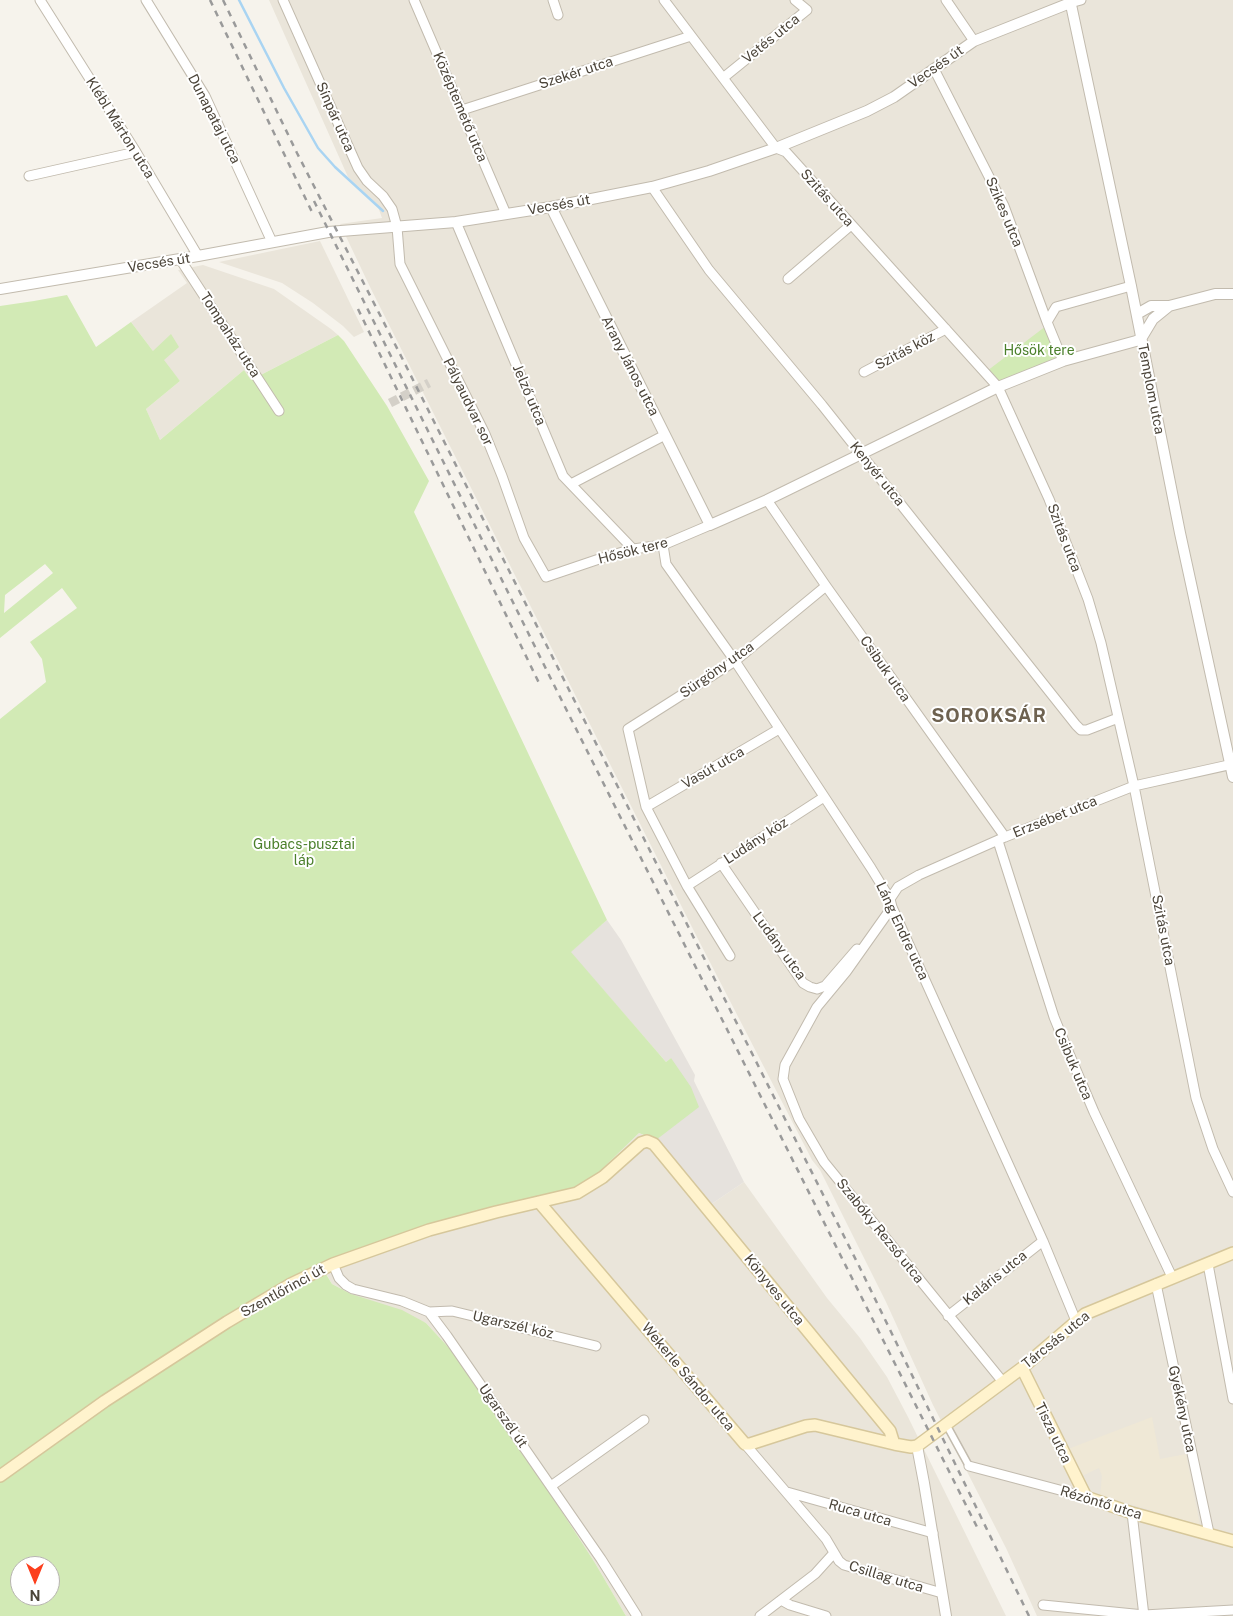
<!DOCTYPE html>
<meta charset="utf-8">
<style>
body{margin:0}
#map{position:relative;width:1233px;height:1616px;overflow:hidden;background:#f6f3ec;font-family:"Public Sans",sans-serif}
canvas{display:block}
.north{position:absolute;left:10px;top:1556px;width:50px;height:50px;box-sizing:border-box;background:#fff;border:1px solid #b7b4b0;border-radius:50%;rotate:180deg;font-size:14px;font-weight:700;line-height:20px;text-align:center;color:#4b4439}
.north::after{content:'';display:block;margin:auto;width:18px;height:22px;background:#fc3f1d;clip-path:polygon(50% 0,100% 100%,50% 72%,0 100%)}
</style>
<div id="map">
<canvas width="1233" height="1616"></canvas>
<div class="north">N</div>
</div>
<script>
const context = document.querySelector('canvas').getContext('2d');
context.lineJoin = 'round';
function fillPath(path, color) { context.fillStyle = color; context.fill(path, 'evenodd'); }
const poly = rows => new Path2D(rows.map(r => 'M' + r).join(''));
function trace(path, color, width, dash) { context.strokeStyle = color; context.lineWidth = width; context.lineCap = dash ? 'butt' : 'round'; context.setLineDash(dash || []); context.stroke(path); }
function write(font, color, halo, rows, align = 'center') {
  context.font = font + ' "Public Sans",sans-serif'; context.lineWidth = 4; context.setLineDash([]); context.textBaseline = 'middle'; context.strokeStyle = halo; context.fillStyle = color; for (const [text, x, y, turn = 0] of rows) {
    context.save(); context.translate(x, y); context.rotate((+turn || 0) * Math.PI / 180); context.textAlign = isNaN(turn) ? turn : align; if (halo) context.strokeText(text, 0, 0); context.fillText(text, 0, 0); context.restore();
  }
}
fillPath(poly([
 [269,0,1233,0,1233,1616,1037,1616,1006,1548,933,1405,886,1302,820,1170,812,1160,699,941,371,289,340,224,382,218,377,204,348,177],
 [320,241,364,332,354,337,343,326,313,303,282,283,219,262],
 [203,265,274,289,331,329,338,335,251,380,244,370,160,440,146,409,180,381,153,351,131,322,187,283,178,270],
 [639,1133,656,1140,710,1205,744,1182,827,1298,860,1338,887,1377,908,1417,1006,1616,626,1616,595,1563,474,1375,426,1323,351,1294,332,1284,320,1263,432,1224,598,1173]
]), '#eae5da');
fillPath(poly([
 [607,920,621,940,695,1075,694,1081,744,1182,710,1205,656,1140,671,1058,666,1062,570,952]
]), '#e6e2dd');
fillPath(poly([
 [1152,1417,1160,1459,1186,1454,1200,1525,1100,1495,1102,1476,1099,1468,1082,1476,1068,1449]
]), '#efe8d6');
fillPath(poly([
 [67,295,96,347,131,322,153,351,171,334,179,347,164,360,180,381,146,409,160,440,244,370,251,380,338,335,344,341,387,406,429,481,414,512,607,920,571,952,666,1062,671,1058,691,1087,699,1107,656,1140,639,1133,598,1173,575,1189,432,1224,320,1264,332,1284,351,1294,402,1310,426,1323,474,1375,595,1563,626,1616,0,1616,0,719,46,682,42,659,30,642,77,608,62,588,0,638,0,306,34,301],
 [45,564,53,573,4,613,5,595],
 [20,1566,50,1566,50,1596,20,1596],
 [1046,326,1060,360,996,382,987,371]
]), '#d2eab5');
trace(poly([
 [239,0,284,88,318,148,335,167,383,211]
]), '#a9d4f2', 2.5);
trace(poly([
 [390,403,429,383]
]), '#d4d0c8', 9, [9, 4.5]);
const pedestrian = poly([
 [946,1424,969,1466]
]);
const minor = poly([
 [40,0,136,152,198,256],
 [146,0,205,96,272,242],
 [283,0,358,168,367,181,383,196,392,209,397,227,400,264,485,434,502,476,524,538,546,577,602,558,633,549,663,545,710,525],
 [414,0,506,214],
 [553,0,558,15],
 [664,0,776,148,786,152,998,387,1049,499,1088,599,1101,643,1134,786,1196,1098,1213,1149,1233,1192],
 [946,0,974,41],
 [1070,3,1081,0],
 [934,69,1004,206,1047,322,1063,361],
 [723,78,807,10,795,0],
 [462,110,691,36],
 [29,176,136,152],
 [652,187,709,270,822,405,1076,725,1081,730,1087,730,1118,718],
 [456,222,563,476,633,549],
 [180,259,279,411],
 [788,279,851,225],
 [1047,322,1056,307,1131,286],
 [864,372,946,329],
 [571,484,665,435],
 [767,500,826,586,1005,837],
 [663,545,666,564,735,661,871,868,890,899,892,907,1043,1241,1076,1321],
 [646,807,779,729],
 [998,841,1054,1017,1065,1044,1094,1112,1172,1277],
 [721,863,803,983,810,987,817,989,825,986,857,949],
 [687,886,824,797],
 [890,899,898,887,919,875,1005,837,1134,786,1233,764],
 [892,907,846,972,817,1007,785,1065,783,1079,799,1119,824,1162,1003,1382],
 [730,956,687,886,646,807,628,729,735,661,826,586],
 [333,1264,339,1278,346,1285,353,1289,402,1301,429,1312,447,1336,601,1559,637,1616],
 [1208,1264,1233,1399],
 [1156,1284,1209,1533],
 [429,1312,452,1311,596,1346],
 [948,1316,1043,1241],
 [745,1444,826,1539,839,1561,844,1565,942,1593],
 [969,1466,1086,1497],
 [551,1486,644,1420],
 [787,1492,933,1533],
 [1132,1513,1144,1616],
 [781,1600,790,1605,826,1616],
 [1043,1605,1144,1615,1233,1610],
 [760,1616,815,1574,834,1553]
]);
const tertiary = poly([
 [1070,0,1131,286,1180,533,1233,777],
 [551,207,710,525,767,500,998,387,1063,361,1136,341,1141,339,1153,319,1169,306,1215,294,1233,294],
 [0,289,198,256,328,232,456,222,551,207,652,187,709,171,776,148,867,111,894,97,974,41,1070,3],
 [1137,314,1151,306,1169,306],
 [917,1446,924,1483,946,1616]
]);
const secondary = poly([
 [539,1202,745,1444,750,1444,806,1426,815,1425,894,1444,911,1447,917,1446,1022,1368,1085,1314,1233,1253],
 [1022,1368,1086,1497,1132,1513,1233,1541],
 [0,1476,105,1401,227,1322,291,1284,333,1264,429,1230,496,1212,577,1193,603,1177,641,1143,647,1141,654,1144,890,1431,894,1444]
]);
trace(pedestrian, '#c2bbae', 9);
trace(minor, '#c2bbae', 11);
trace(tertiary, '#c2bbae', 12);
trace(secondary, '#d6c79b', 14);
trace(pedestrian, '#fff', 6);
trace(minor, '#fff', 9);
trace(tertiary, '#fff', 10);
trace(secondary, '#fff3cd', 11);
trace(poly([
 [210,0,312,212],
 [223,0,297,153,401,356,861,1270,1029,1616],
 [314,201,550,677,977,1527],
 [358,309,539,683]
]), '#9a9a9a', 2.5, [6, 6]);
write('14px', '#4b4439', '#fff', [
 ["Vetés utca",771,39,-39],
 ["Vecsés út",936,67,-35],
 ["Szekér utca",576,73,-18],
 ["Középtemető utca",460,107,67],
 ["Sínpár utca",335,117,66],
 ["Dunapataj utca",214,119,63],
 ["Klébl Márton utca",120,128,58],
 ["Szitás utca",827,198,48],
 ["Vecsés út",559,205,-10],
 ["Szikes utca",1004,212,67],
 ["Vecsés út",159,263,-9],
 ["Tompaház utca",230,335,57],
 ["Szitás köz",905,351,-28],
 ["Arany János utca",630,366,63],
 ["Templom utca",1151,389,79],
 ["Jelző utca",529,395,67],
 ["Pályaudvar sor",468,402,64],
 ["Kenyér utca",877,474,51],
 ["Szitás utca",1064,538,69],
 ["Hősök tere",633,551,-14],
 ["Csibuk utca",885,669,55],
 ["Sürgöny utca",717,670,-35],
 ["Vasút utca",713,768,-30],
 ["Erzsébet utca",1055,817,-22],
 ["Ludány köz",756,841,-33],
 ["Szitás utca",1163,930,79],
 ["Láng Endre utca",902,931,65],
 ["Ludány utca",779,946,54],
 ["Csibuk utca",1073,1064,67],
 ["Szabóky Rezső utca",880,1231,51],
 ["Kaláris utca",995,1278,-39],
 ["Könyves utca",774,1290,51],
 ["Szentlőrinci út",283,1291,-29],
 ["Ugarszél köz",513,1325,13],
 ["Tárcsás utca",1056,1340,-39],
 ["Wekerle Sándor utca",688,1377,50],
 ["Gyékény utca",1182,1409,78],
 ["Ugarszél út",503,1416,55],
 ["Tisza utca",1053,1433,64],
 ["Rézöntő utca",1101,1503,17],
 ["Ruca utca",860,1513,16],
 ["Csillag utca",886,1577,17]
]);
write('14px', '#4a7f2a', '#fff', [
 ["Hősök tere",1039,351],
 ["Gubacs-pusztai",304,845],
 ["láp",304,861]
]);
context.letterSpacing = '1px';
write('bold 19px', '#6e6250', '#fff', [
 ["SOROKSÁR",989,716]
]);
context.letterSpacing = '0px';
</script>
